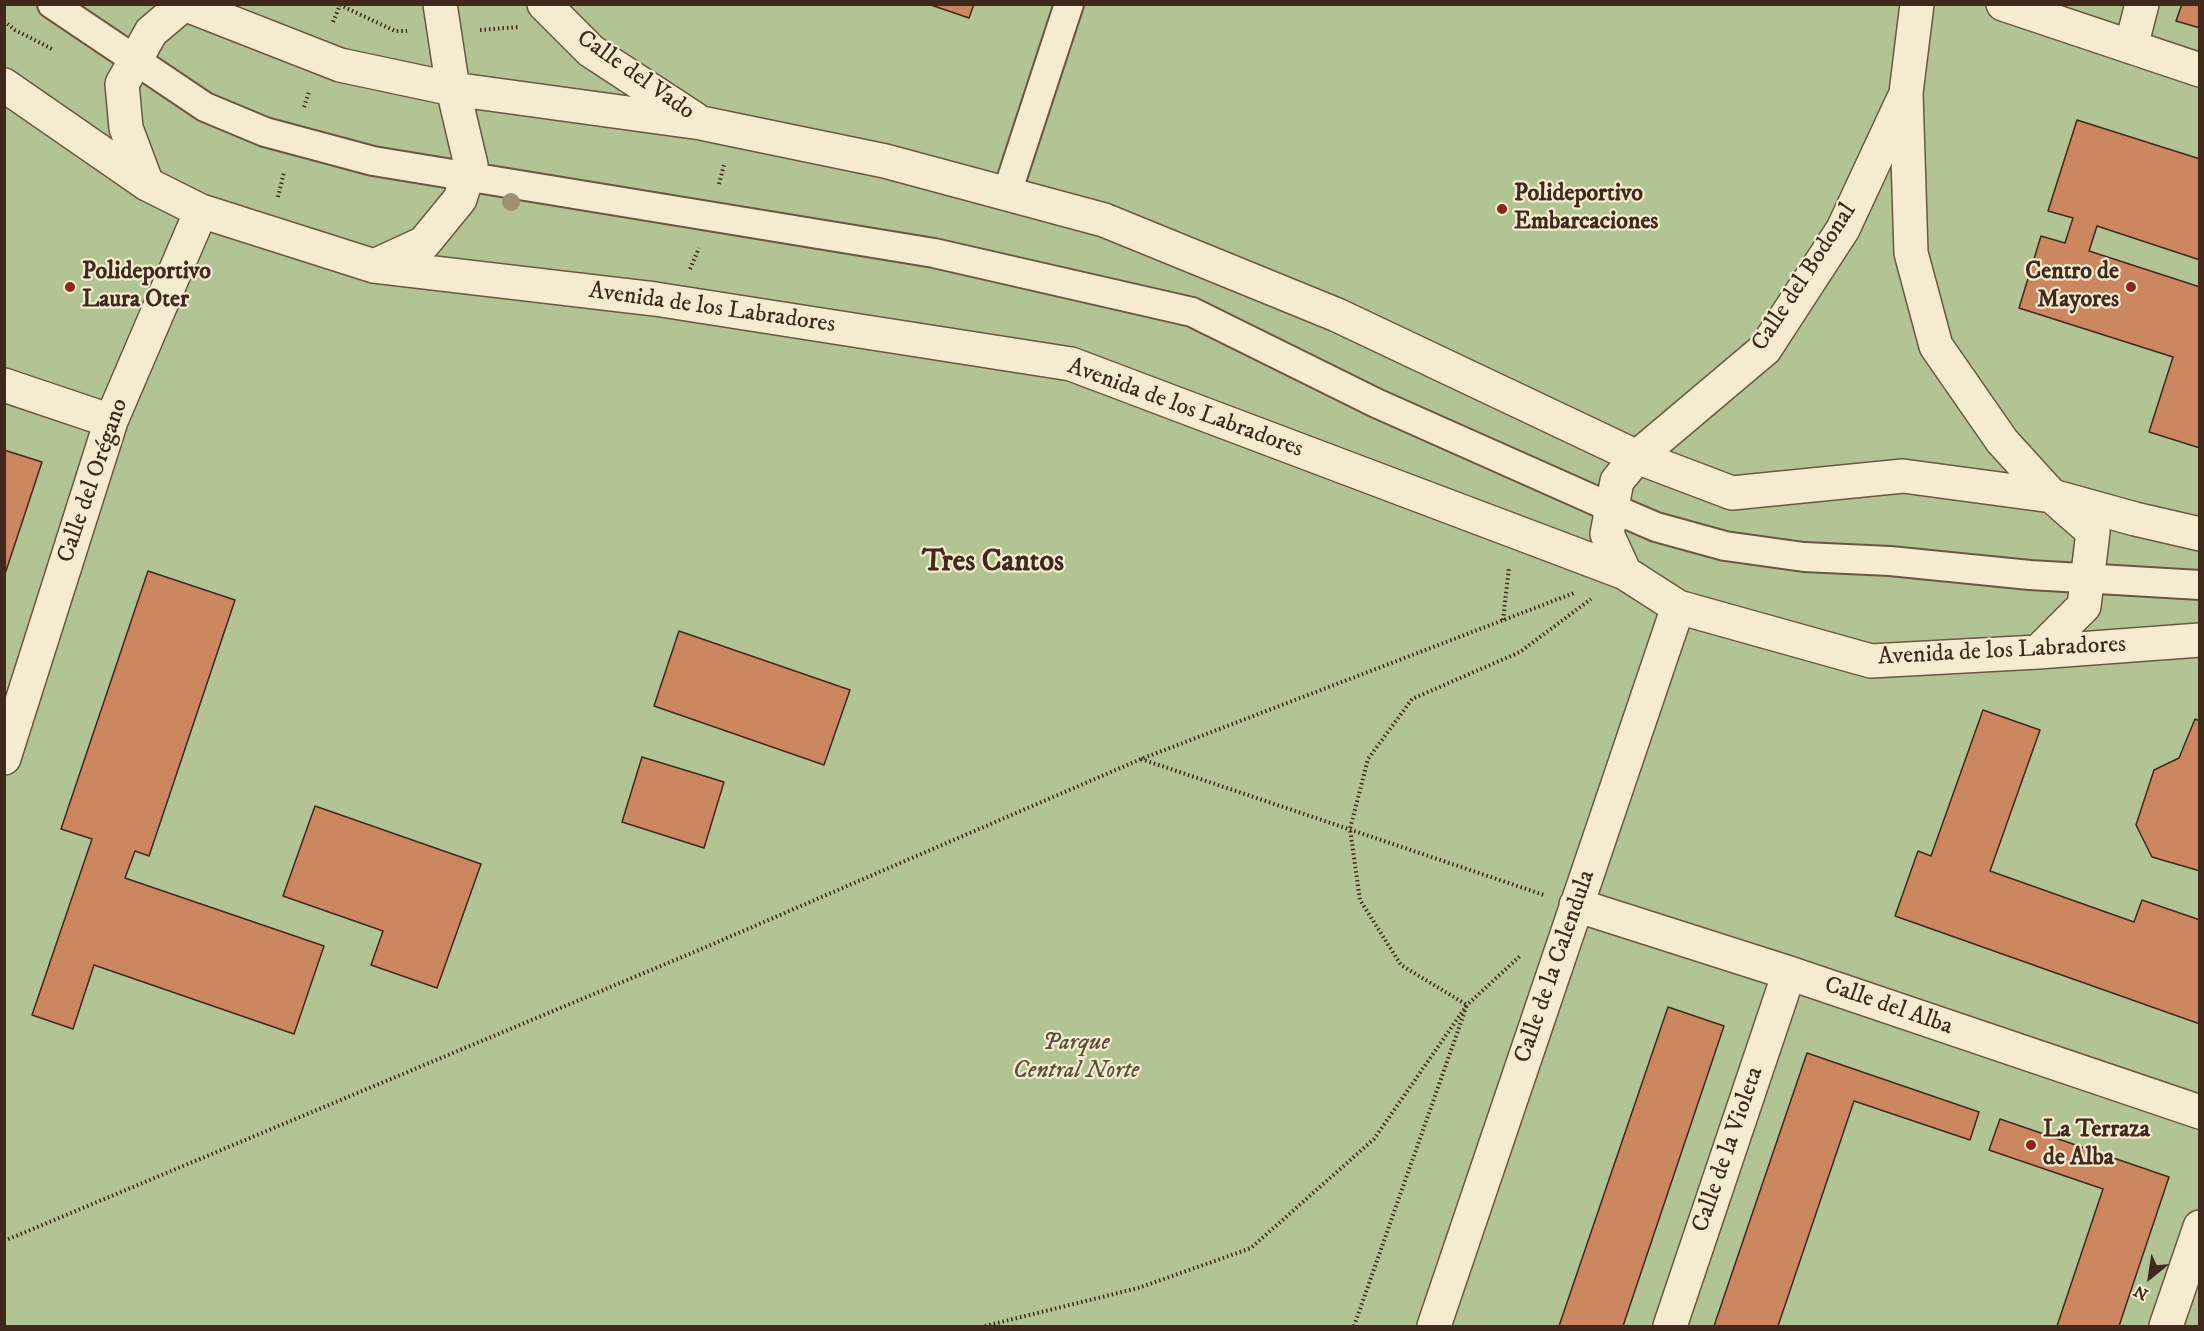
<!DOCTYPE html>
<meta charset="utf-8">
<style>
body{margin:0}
#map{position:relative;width:2204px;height:1331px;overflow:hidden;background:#efe1b7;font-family:"IM FELL DW Pica",serif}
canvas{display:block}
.frame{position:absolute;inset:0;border:6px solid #40281c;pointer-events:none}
.north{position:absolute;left:2120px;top:1247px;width:60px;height:60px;-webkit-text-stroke:4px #f5ecd0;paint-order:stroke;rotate:210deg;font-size:16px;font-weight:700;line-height:24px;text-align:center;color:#40281c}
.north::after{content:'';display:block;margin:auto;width:21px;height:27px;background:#40281c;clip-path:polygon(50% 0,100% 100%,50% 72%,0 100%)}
</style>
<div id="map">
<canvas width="2204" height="1331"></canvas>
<div class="frame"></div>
<div class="north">N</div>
</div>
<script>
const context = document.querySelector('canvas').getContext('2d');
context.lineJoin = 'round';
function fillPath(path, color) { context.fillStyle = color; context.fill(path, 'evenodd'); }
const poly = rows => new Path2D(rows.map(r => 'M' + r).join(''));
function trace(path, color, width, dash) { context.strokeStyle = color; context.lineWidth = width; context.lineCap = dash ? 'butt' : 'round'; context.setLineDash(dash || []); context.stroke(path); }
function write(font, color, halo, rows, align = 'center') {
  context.font = font + ' "IM FELL DW Pica",serif'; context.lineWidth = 4.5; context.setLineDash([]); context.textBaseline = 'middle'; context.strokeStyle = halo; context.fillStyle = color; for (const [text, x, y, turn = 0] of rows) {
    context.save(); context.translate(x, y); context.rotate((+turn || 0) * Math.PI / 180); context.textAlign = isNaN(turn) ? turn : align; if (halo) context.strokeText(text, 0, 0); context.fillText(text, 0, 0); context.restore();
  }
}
fillPath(poly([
 [5,5,2199,5,2199,1326,5,1326]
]), '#b2c493');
const building = poly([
 [928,4,974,4,969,18,928,4],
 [2182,4,2200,4,2200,28,2176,21,2182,4],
 [2077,120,2200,159,2200,260,2097,226,2089,251,2200,287,2200,448,2149,432,2173,357,2019,308,2041,236,2065,243,2073,218,2048,211,2077,120],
 [4,450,42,462,4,577,4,450],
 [148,571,235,600,149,856,135,851,125,878,324,946,294,1034,94,965,73,1029,32,1015,92,839,61,829,148,571],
 [679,631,850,690,824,765,654,706,679,631],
 [1983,710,2040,730,1990,871,2134,922,2142,900,2200,920,2200,1024,1895,916,1918,851,1931,856,1983,710],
 [2195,719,2200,721,2200,871,2152,857,2136,825,2154,770,2179,758,2195,719],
 [642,757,724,782,704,848,622,822,642,757],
 [315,806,481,864,437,988,371,965,383,931,283,896,315,806],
 [1668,1007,1724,1026,1623,1326,1559,1326,1668,1007],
 [1807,1053,1979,1112,1970,1140,1854,1101,1778,1326,1714,1326,1807,1053],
 [2000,1119,2169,1177,2119,1326,2057,1326,2103,1189,1989,1150,2000,1119]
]);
fillPath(building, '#cc8761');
trace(building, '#40281c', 1.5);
const pedestrian = poly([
 [52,4,205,107,265,132,373,161,934,253,1192,312,1376,403,1612,508,1656,527,1725,546,1804,557,1890,561,2030,575,2200,585],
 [1007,193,1069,4]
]);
const minor = poly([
 [184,4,340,65,453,89,701,123,885,161,1104,220,1337,315,1637,457,1732,493,1903,476,2052,496,2135,519,2200,534],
 [544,4,591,51,695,119],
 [1917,4,1906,93,1911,253,1936,346,2002,441,2052,496,2093,532,2084,606,2038,652],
 [2003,4,2200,70],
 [2131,47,2142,4],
 [4,85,147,184,201,211,374,266,655,299,1071,364,1625,573,1678,607,1871,661,2038,652,2200,640],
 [147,184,126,128,122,84,151,32,184,4],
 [374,266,424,243,460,199,471,165,453,89,440,4],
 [4,385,111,421],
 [1625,573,1607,534,1617,481,1637,457,1765,349,1843,229,1903,100],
 [4,758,111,421,201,211],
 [1576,905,1789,973,2200,1112],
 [1434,1326,1678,607],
 [1670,1326,1789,973],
 [2166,1326,2200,1227]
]);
trace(pedestrian, '#6c5643', 32);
trace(minor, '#6c5643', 36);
trace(poly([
 [4,21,15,30,52,49],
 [333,22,340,5,395,31,407,31],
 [480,30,518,27],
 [304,107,309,92],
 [719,184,724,165],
 [278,197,284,172],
 [690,269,699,248],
 [1503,620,1509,567],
 [1141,759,1544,895],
 [4,1241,706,947,1141,759,1574,593],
 [985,1326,1138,1288,1251,1248,1374,1139,1467,1005,1520,956],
 [1354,1326,1467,1005,1401,965,1360,900,1350,829,1368,759,1412,699,1520,652,1591,599]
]), '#40281c', 4, [1.5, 3]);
trace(pedestrian, '#f5ecd0', 28);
trace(minor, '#f5ecd0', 33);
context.fillStyle = '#9e9172';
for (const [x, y] of [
 [511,202]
]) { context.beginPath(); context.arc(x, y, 9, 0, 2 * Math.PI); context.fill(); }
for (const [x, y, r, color] of [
 [1502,209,6,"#8f2418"],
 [70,287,6,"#8f2418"],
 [2131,287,6,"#8f2418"],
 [2031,1145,6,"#8f2418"]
]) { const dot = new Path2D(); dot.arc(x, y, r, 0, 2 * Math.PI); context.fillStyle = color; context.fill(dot); trace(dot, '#f5ecd0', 2); }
write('24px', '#40281c', '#f5ecd0', [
 ["Calle del Vado",635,76,35],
 ["Calle del Bodonal",1805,278,-57],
 ["Avenida de los Labradores",712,309,8],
 ["Avenida de los Labradores",1185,409,20],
 ["Calle del Orégano",94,481,-71],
 ["Avenida de los Labradores",2002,652,-3],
 ["Calle de la Calendula",1556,967,-71],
 ["Calle del Alba",1888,1007,19],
 ["Calle de la Violeta",1729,1150,-71]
]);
write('bold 24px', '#40281c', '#f5ecd0', [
 ["Polideportivo",1514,195],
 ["Embarcaciones",1514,223],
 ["Polideportivo",82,273],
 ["Laura Oter",82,301],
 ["Centro de",2119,273,"right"],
 ["Mayores",2119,301,"right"],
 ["La Terraza",2043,1131],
 ["de Alba",2043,1159]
], 'left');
write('italic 24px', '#5c4f3a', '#f5ecd0', [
 ["Parque",1076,1044],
 ["Central Norte",1076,1072]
]);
write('bold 30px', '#40281c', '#f5ecd0', [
 ["Tres Cantos",993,564]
]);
</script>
